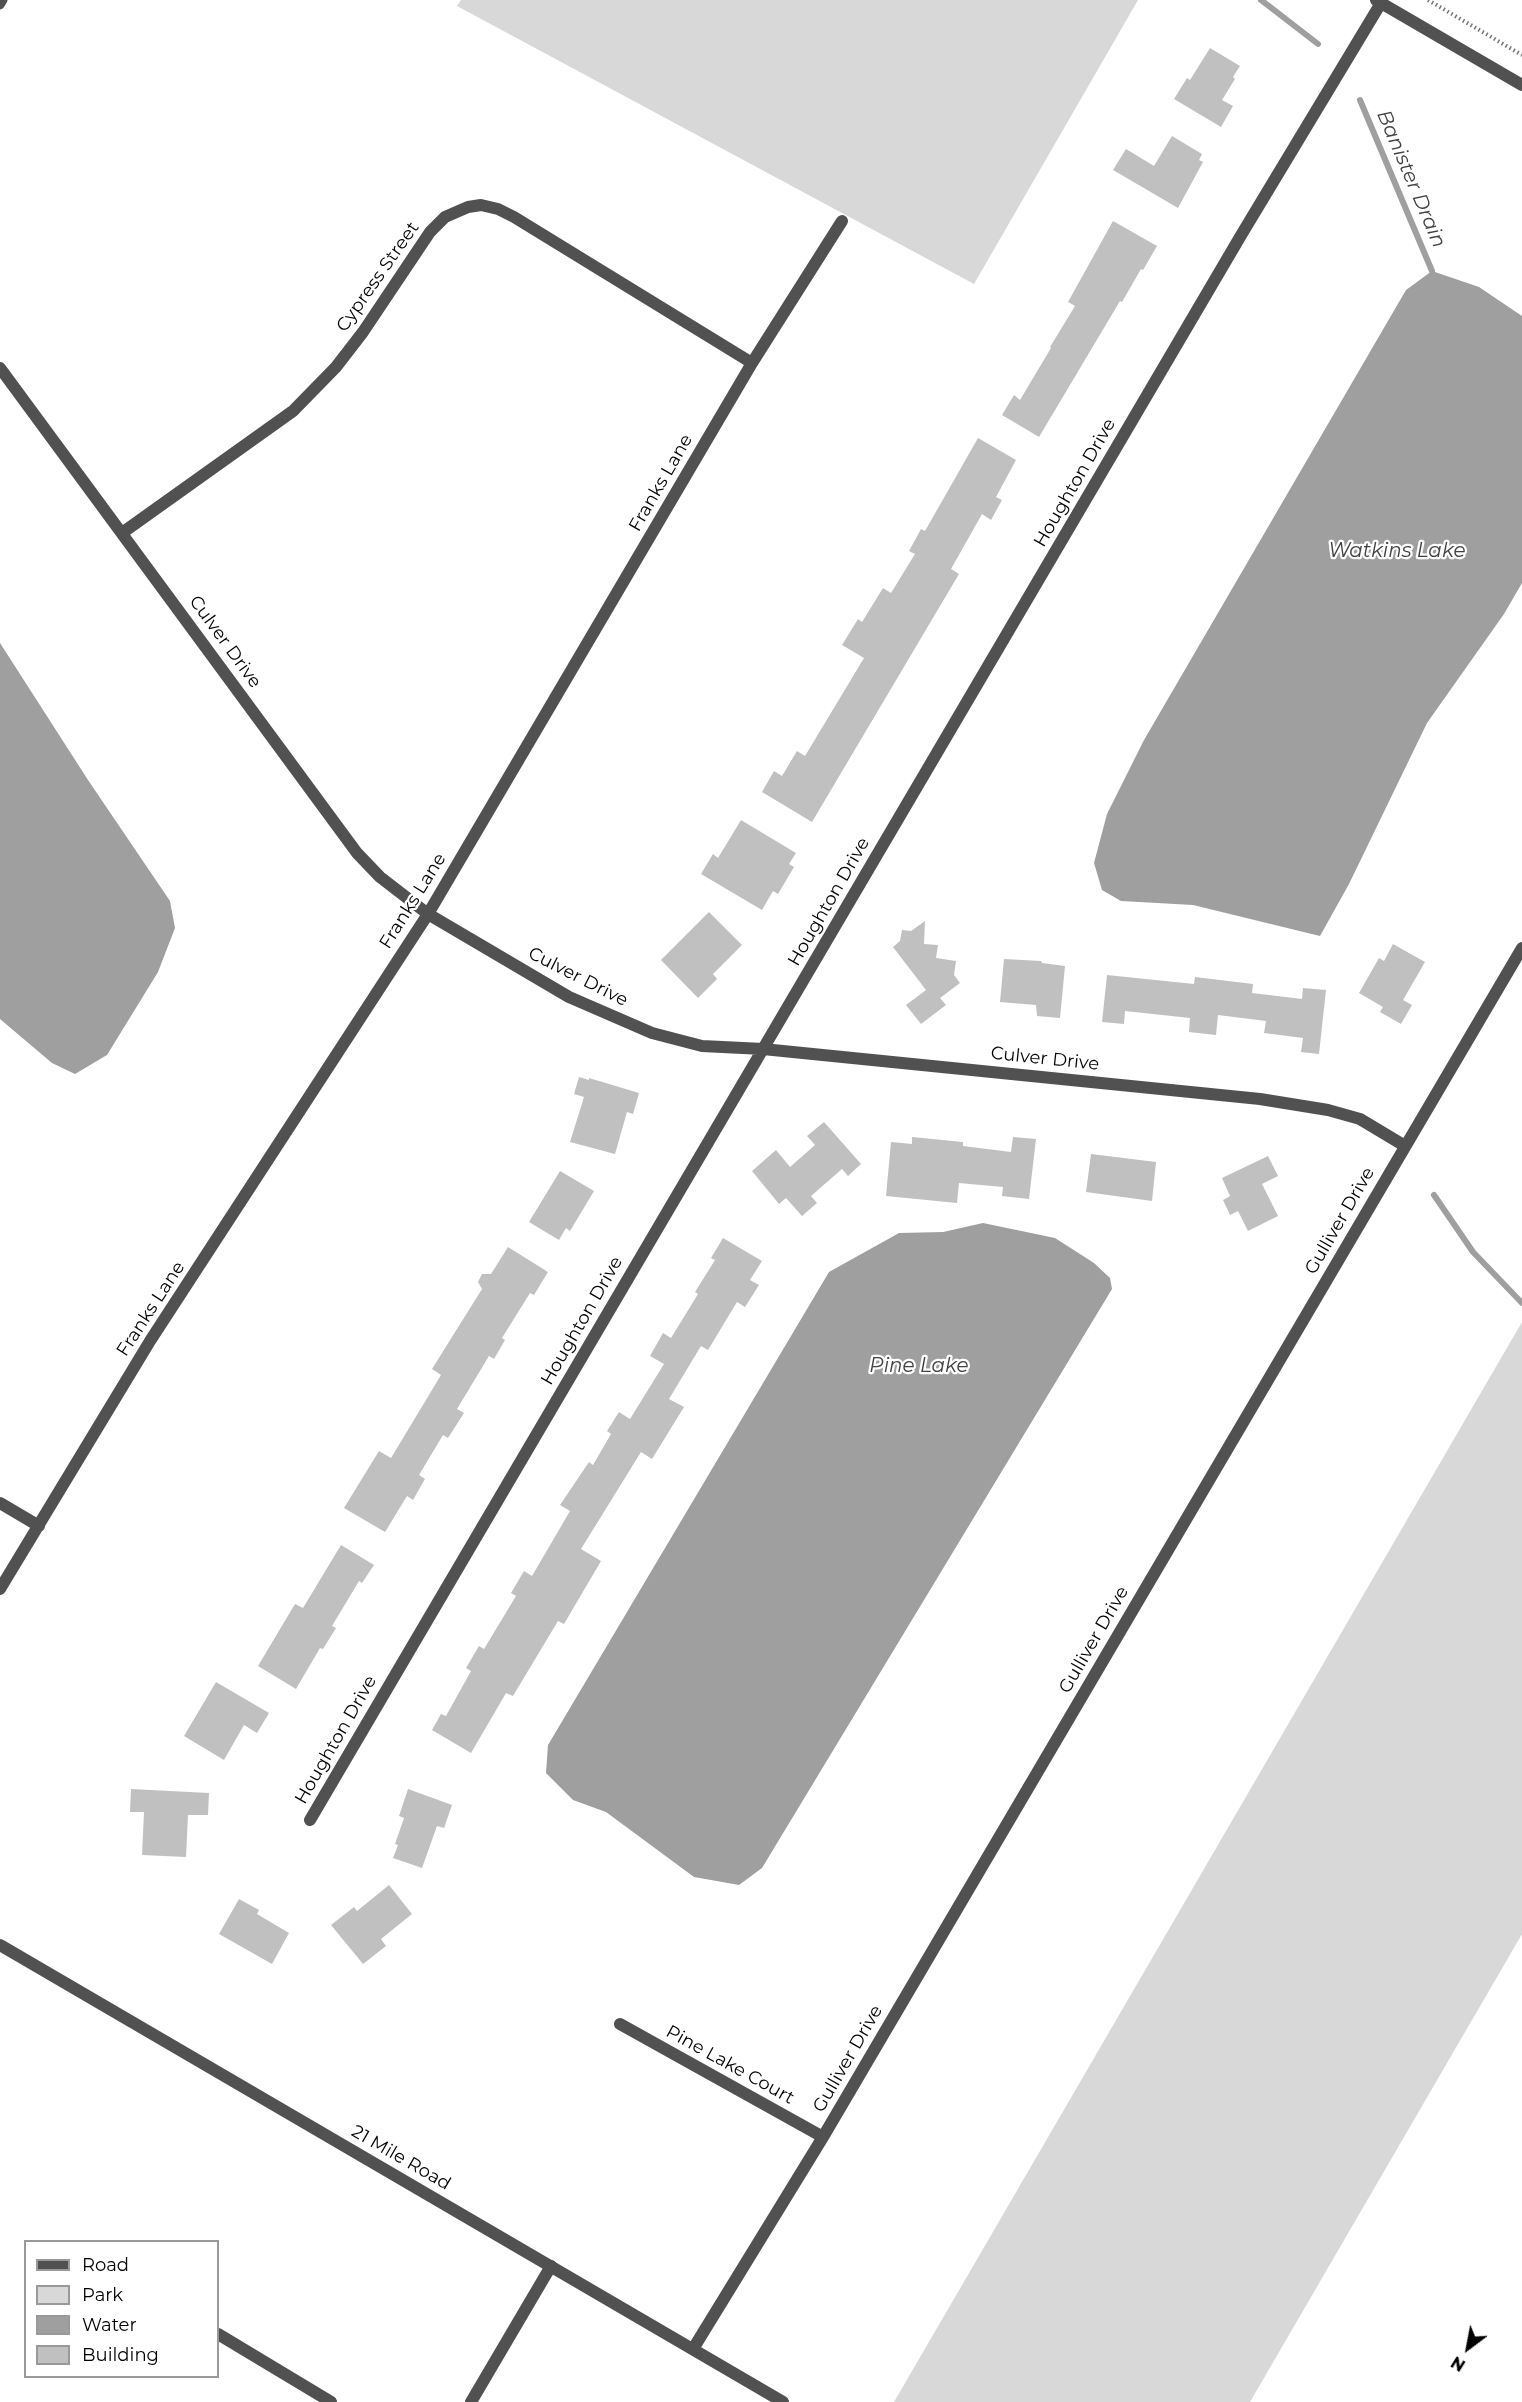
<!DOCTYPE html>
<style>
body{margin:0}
#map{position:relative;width:1522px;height:2402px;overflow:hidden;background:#fff;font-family:Montserrat,sans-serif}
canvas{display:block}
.legend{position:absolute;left:24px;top:2240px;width:195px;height:138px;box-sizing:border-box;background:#fff;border:2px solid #999;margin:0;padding:8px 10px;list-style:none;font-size:18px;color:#000}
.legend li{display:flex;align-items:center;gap:12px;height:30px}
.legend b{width:30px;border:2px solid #999}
.north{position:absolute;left:1438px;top:2318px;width:60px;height:60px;-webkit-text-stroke:4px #fff;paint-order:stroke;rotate:212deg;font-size:16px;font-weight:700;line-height:24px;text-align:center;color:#000}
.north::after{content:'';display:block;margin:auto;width:21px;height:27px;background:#000;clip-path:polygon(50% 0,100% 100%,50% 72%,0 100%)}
</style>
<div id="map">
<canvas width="1522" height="2402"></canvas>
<ul class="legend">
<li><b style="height:8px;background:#515151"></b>Road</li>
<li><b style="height:16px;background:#d8d8d8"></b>Park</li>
<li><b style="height:16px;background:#9f9f9f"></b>Water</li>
<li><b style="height:16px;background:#c0c0c0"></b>Building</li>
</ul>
<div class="north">N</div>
</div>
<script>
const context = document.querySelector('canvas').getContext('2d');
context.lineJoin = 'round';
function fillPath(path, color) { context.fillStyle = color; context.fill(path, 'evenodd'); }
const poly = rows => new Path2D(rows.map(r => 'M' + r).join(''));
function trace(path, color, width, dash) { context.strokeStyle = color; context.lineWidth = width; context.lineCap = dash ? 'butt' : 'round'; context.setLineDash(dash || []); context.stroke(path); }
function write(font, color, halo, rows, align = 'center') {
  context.font = font + ' Montserrat,sans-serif'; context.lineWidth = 4.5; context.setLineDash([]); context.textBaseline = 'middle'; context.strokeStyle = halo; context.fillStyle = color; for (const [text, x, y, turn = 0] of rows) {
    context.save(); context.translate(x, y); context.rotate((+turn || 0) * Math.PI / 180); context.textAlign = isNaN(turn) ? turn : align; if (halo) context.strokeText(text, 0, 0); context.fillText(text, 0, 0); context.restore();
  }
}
fillPath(poly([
 [461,0,1138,0,974,284,457,6],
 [1522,1322,1522,1934,1250,2402,894,2402]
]), '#d8d8d8');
fillPath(poly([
 [1432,271,1479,287,1522,316,1522,583,1504,614,1427,723,1349,884,1320,936,1193,905,1121,901,1102,890,1094,863,1107,814,1144,740,1406,290],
 [0,643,88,780,170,901,175,928,158,972,107,1055,75,1074,52,1063,0,1019],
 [983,1223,1055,1238,1094,1263,1110,1278,1112,1289,762,1868,739,1885,694,1877,606,1812,573,1800,546,1773,548,1745,829,1272,899,1233,943,1232]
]), '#9f9f9f');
trace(poly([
 [1261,0,1318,44],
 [1360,100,1432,271],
 [1434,1195,1473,1252,1522,1303]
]), '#9f9f9f', 6);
fillPath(poly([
 [1210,48,1240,66,1233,77,1235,79,1222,100,1233,106,1221,127,1174,99,1187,78,1190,80],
 [1172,136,1202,154,1199,160,1203,162,1178,208,1113,170,1126,149,1154,166],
 [1113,221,1157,246,1143,270,1141,269,1122,302,1120,301,1039,437,1002,415,1014,395,1020,400,1051,348,1050,347,1075,306,1068,302],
 [978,438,1016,460,996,497,1002,500,991,520,982,514,951,569,959,574,812,822,762,792,774,771,782,776,797,751,805,756,864,658,842,645,858,619,862,622,883,588,891,593,915,554,909,551,921,529,925,531],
 [741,820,796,853,789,864,794,867,778,894,773,891,762,910,701,874,713,854,718,858],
 [709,912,742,945,713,974,717,979,698,998,661,960],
 [925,921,924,944,938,945,936,958,956,961,954,975,960,983,940,998,946,1005,921,1024,906,1005,926,990,893,947,900,941,902,930,911,931],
 [1393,944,1425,962,1403,1000,1412,1005,1401,1024,1380,1012,1383,1007,1359,993,1379,958,1384,961],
 [1004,959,1041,961,1042,963,1065,966,1060,1018,1037,1016,1036,1005,1000,1002],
 [1107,975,1194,984,1195,977,1253,984,1252,993,1302,999,1303,988,1326,990,1319,1054,1301,1052,1303,1038,1264,1033,1266,1021,1218,1015,1216,1035,1189,1032,1190,1018,1125,1011,1124,1024,1102,1022],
 [579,1077,589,1080,589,1078,639,1093,633,1114,627,1112,615,1154,570,1142,584,1097,574,1094],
 [824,1122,861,1164,848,1176,842,1169,811,1196,817,1203,802,1216,786,1198,779,1204,752,1171,776,1150,790,1167,815,1145,807,1136],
 [912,1137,963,1142,963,1146,1011,1152,1013,1137,1036,1139,1029,1199,1002,1196,1003,1187,959,1183,957,1203,886,1196,891,1142,912,1144],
 [1091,1154,1156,1162,1152,1201,1086,1192],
 [1268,1156,1278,1176,1262,1184,1278,1216,1248,1231,1238,1211,1230,1215,1223,1200,1230,1196,1222,1178],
 [560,1171,594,1191,570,1231,566,1228,559,1240,529,1222],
 [723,1238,762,1261,750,1280,759,1285,745,1307,737,1302,708,1350,701,1346,669,1399,684,1407,652,1459,641,1452,581,1549,601,1561,564,1624,558,1621,513,1696,506,1693,471,1753,432,1730,441,1714,446,1716,471,1671,466,1668,479,1646,484,1649,516,1596,511,1593,524,1571,532,1576,570,1511,560,1505,589,1462,593,1465,611,1434,607,1431,619,1412,630,1419,664,1364,650,1356,663,1333,671,1338,698,1294,695,1292,715,1260,711,1258],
 [508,1247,548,1272,534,1295,530,1293,502,1338,505,1340,494,1359,489,1356,457,1409,464,1413,448,1438,443,1435,419,1475,425,1479,413,1500,407,1496,385,1532,344,1508,379,1451,391,1458,441,1375,432,1369,482,1289,478,1282,482,1274,491,1274],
 [341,1545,374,1565,362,1583,359,1581,332,1626,336,1628,323,1649,320,1648,296,1689,258,1666,295,1604,303,1608],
 [216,1682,269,1713,257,1733,244,1725,224,1760,184,1736],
 [131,1789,209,1793,208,1815,188,1815,186,1857,142,1855,144,1812,130,1812],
 [408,1789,452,1805,444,1828,437,1826,422,1868,393,1858,398,1845,395,1844,404,1818,399,1816],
 [389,1885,412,1914,381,1939,386,1946,363,1964,331,1925,354,1907,357,1911],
 [239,1899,259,1910,257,1914,289,1933,272,1964,219,1934]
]), '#c0c0c0');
trace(poly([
 [1428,0,1522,55]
]), '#737373', 4, [1.5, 3]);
trace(poly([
 [0,5,3,0]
]), '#515151', 9);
trace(poly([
 [1376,0,1522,85],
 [0,368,357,853,380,877,428,914,569,997,652,1033,702,1046,763,1049,1260,1099,1328,1110,1360,1119,1405,1146],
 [122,533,293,411,336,367,363,332,430,232,445,217,468,207,481,205,498,209,514,217,752,363],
 [0,1503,39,1526],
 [0,1589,150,1341,428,914,752,363,842,221],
 [310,1820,1240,237,1381,3],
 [620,2024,823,2137],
 [218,2334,331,2402],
 [693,2349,823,2137,1522,948],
 [471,2402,551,2266]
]), '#515151', 12);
trace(poly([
 [0,1945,783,2402]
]), '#515151', 12);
write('18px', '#000', '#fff', [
 ["Cypress Street",378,277,-55],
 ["Franks Lane",661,483,-60],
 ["Houghton Drive",1075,483,-60],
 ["Culver Drive",225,642,54],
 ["Franks Lane",413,901,-58],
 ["Houghton Drive",829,902,-60],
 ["Culver Drive",578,977,27],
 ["Culver Drive",1045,1059,6],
 ["Gulliver Drive",1340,1221,-60],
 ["Franks Lane",151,1309,-57],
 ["Houghton Drive",582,1321,-60],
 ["Gulliver Drive",1094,1640,-60],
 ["Houghton Drive",336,1740,-60],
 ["Gulliver Drive",848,2059,-60],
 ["Pine Lake Court",730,2065,29],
 ["21 Mile Road",401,2158,30]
]);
write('italic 20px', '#404040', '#fff', [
 ["Banister Drain",1411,179,67],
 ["Watkins Lake",1397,551],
 ["Pine Lake",919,1366]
]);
</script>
